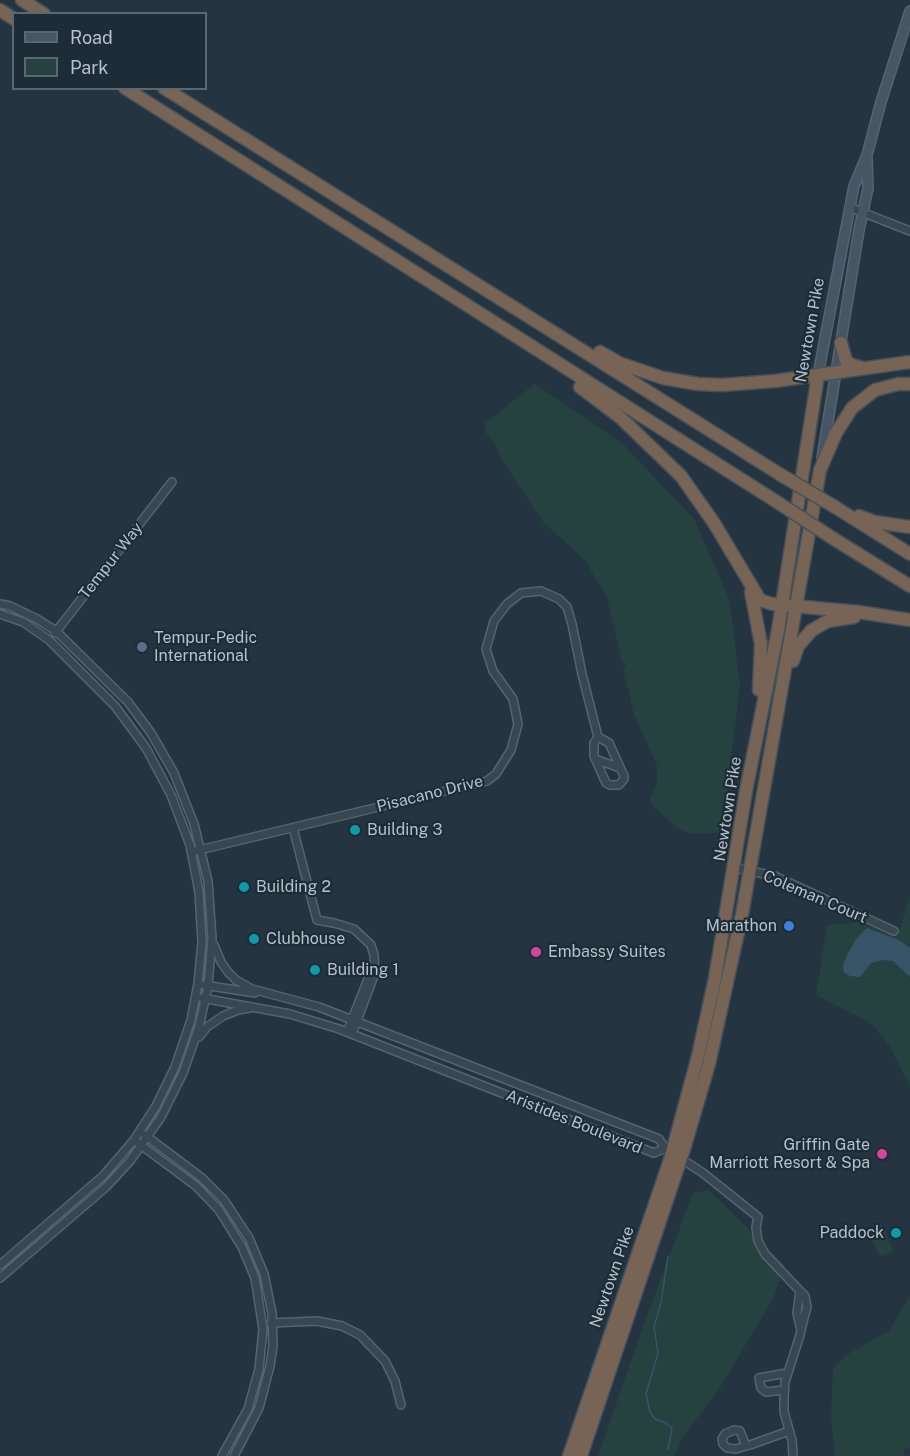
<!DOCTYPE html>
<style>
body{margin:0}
#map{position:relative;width:910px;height:1456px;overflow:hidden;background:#243541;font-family:"Public Sans",sans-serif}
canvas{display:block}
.legend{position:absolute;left:12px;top:12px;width:195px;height:78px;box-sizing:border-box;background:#1d2c36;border:2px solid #5a6872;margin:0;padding:8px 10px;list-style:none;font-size:18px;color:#b5c1cb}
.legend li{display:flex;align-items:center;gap:12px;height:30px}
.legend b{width:30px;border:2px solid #5a6872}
</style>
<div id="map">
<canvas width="910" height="1456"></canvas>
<ul class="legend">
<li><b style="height:8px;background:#465664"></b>Road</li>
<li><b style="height:16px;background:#264240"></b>Park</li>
</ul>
</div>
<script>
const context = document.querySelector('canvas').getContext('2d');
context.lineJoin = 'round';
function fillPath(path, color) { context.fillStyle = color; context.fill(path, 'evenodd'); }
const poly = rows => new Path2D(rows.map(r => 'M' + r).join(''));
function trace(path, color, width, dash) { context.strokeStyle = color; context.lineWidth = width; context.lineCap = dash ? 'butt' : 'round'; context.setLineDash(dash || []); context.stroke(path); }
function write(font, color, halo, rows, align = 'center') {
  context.font = font + ' "Public Sans",sans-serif'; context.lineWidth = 4.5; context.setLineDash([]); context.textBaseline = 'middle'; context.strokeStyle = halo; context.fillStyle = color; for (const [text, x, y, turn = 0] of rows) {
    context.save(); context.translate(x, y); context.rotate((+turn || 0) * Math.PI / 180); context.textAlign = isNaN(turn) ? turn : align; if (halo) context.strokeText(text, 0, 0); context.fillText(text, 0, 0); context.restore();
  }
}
fillPath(poly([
 [535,384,622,443,694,519,730,601,740,687,721,833,691,834,681,830,653,807,650,798,657,785,657,766,634,714,623,667,626,666,626,664,625,662,622,662,607,597,584,559,543,522,502,460,495,443,486,433,484,424],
 [910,895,910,1087,890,1046,870,1022,816,995,827,925,859,922,898,935],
 [709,1190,784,1265,773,1299,721,1386,680,1441,675,1456,598,1456,644,1324,693,1193],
 [881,1224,894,1251,883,1256,879,1255,867,1231],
 [910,1295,910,1448,904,1449,904,1456,835,1456,831,1416,833,1368,848,1354,889,1331]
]), '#264240');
fillPath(poly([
 [867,928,899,940,910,948,910,977,893,961,883,960,871,963,860,977,850,976,844,972,843,965,846,957,856,939]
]), '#375469');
trace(poly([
 [668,1256,661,1303,654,1327,658,1353,646,1394,650,1412,655,1419,666,1423,672,1428,668,1449]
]), '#375469', 1.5);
const street = poly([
 [849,207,910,231],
 [0,604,10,606,37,619,56,631,128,702,151,733,174,773,194,824,208,881,212,938,208,986,199,1027,183,1073,161,1117,130,1161,106,1187,0,1278],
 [0,614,23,622,49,640,115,706,146,748,171,795,190,845,199,892,202,942,198,984,191,1020,175,1067,156,1106,134,1140,103,1176,0,1265],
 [55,633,172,482],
 [598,737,609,743,624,776,624,779,619,785,610,785,606,783,594,756,594,743,598,737],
 [595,759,620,768],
 [293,828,317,920,334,923,354,929,371,945,374,955,375,973,352,1034],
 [191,852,487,781,496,774,511,750,518,724,513,699,493,671,486,649,494,621,507,604,521,593,541,591,559,599,567,607,572,624,582,674,598,737],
 [735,868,775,876,894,931],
 [214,945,221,962,228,972,236,980,252,989,319,1007,659,1139,665,1148,703,1173,758,1217,756,1227,758,1241,765,1254,800,1291],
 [204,985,255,993],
 [202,998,290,1014,339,1029,654,1153,665,1148],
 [347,1032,374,964],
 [199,1037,207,1027,223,1016,238,1010,250,1008],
 [145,1135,202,1178,224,1200,249,1238,264,1274,272,1313,273,1346,270,1366,259,1408,234,1456],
 [138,1143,196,1186,219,1210,242,1247,255,1278,263,1329,259,1369,248,1409,222,1456],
 [271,1323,317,1321,342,1326,360,1335,385,1361,395,1381,401,1405],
 [784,1390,766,1392,761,1388,759,1378,787,1373],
 [746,1446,740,1431,734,1430,725,1434,722,1439,723,1444,727,1448,736,1449,746,1446,750,1445,789,1431],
 [793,1456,792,1440,784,1412,784,1398,785,1382,800,1335,801,1330,805,1314,807,1307,805,1296,800,1291,797,1313,801,1330]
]);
const secondary = poly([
 [818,375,854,186,867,155,881,102,910,11],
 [822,458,859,230,868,188,867,158]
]);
const highway = poly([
 [22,0,44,14],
 [0,10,14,19],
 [125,88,777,502],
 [164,88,781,475],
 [841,343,846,361,852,365,860,367],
 [600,352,619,363,663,378,698,384,722,385,775,381,910,362],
 [580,387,621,418,681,476,714,523,760,600,772,604,859,612,910,620],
 [835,507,910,554],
 [859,516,875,522,910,527],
 [834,539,910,586],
 [751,592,761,644,759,690],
 [793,661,798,646,812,630,828,621,854,617],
 [569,1456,670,1160,698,1056,715,978,746,791,778,630,818,375],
 [581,1456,684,1149,709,1064,742,914,820,470,836,433,852,408,875,390,898,384,910,384]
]);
trace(street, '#56646e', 10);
trace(secondary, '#56646e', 12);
trace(highway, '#43515b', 15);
trace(street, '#384751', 7);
trace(secondary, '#465664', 9);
trace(highway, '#776455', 12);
const highwayBridge = poly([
 [781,475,835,507],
 [777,502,834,539]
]);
trace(highwayBridge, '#43515b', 15, []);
trace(highwayBridge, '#776455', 12);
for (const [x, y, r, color] of [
 [142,647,6,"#5c6f8a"],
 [355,830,6,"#0f9aa8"],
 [244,887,6,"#0f9aa8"],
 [789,926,6,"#3f7fe0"],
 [254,939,6,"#0f9aa8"],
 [536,952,6,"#d1479c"],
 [315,970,6,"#0f9aa8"],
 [882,1154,6,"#d1479c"],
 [896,1233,6,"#0f9aa8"]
]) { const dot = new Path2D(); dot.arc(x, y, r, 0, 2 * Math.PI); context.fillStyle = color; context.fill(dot); trace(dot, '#1d2c36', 2); }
write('16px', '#b5c1cb', '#1d2c36', [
 ["Newtown Pike",810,330,-80],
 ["Tempur Way",111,561,-52],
 ["Pisacano Drive",430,794,-14],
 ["Newtown Pike",728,809,-81],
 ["Coleman Court",815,897,23],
 ["Aristides Boulevard",574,1122,22],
 ["Newtown Pike",612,1277,-71]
]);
write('16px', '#b5c1cb', '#1d2c36', [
 ["Tempur-Pedic",154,638],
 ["International",154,656],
 ["Building 3",367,830],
 ["Building 2",256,887],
 ["Marathon",777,926,"right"],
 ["Clubhouse",266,939],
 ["Embassy Suites",548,952],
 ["Building 1",327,970],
 ["Griffin Gate",870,1145,"right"],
 ["Marriott Resort & Spa",870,1163,"right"],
 ["Paddock",884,1233,"right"]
], 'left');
</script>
